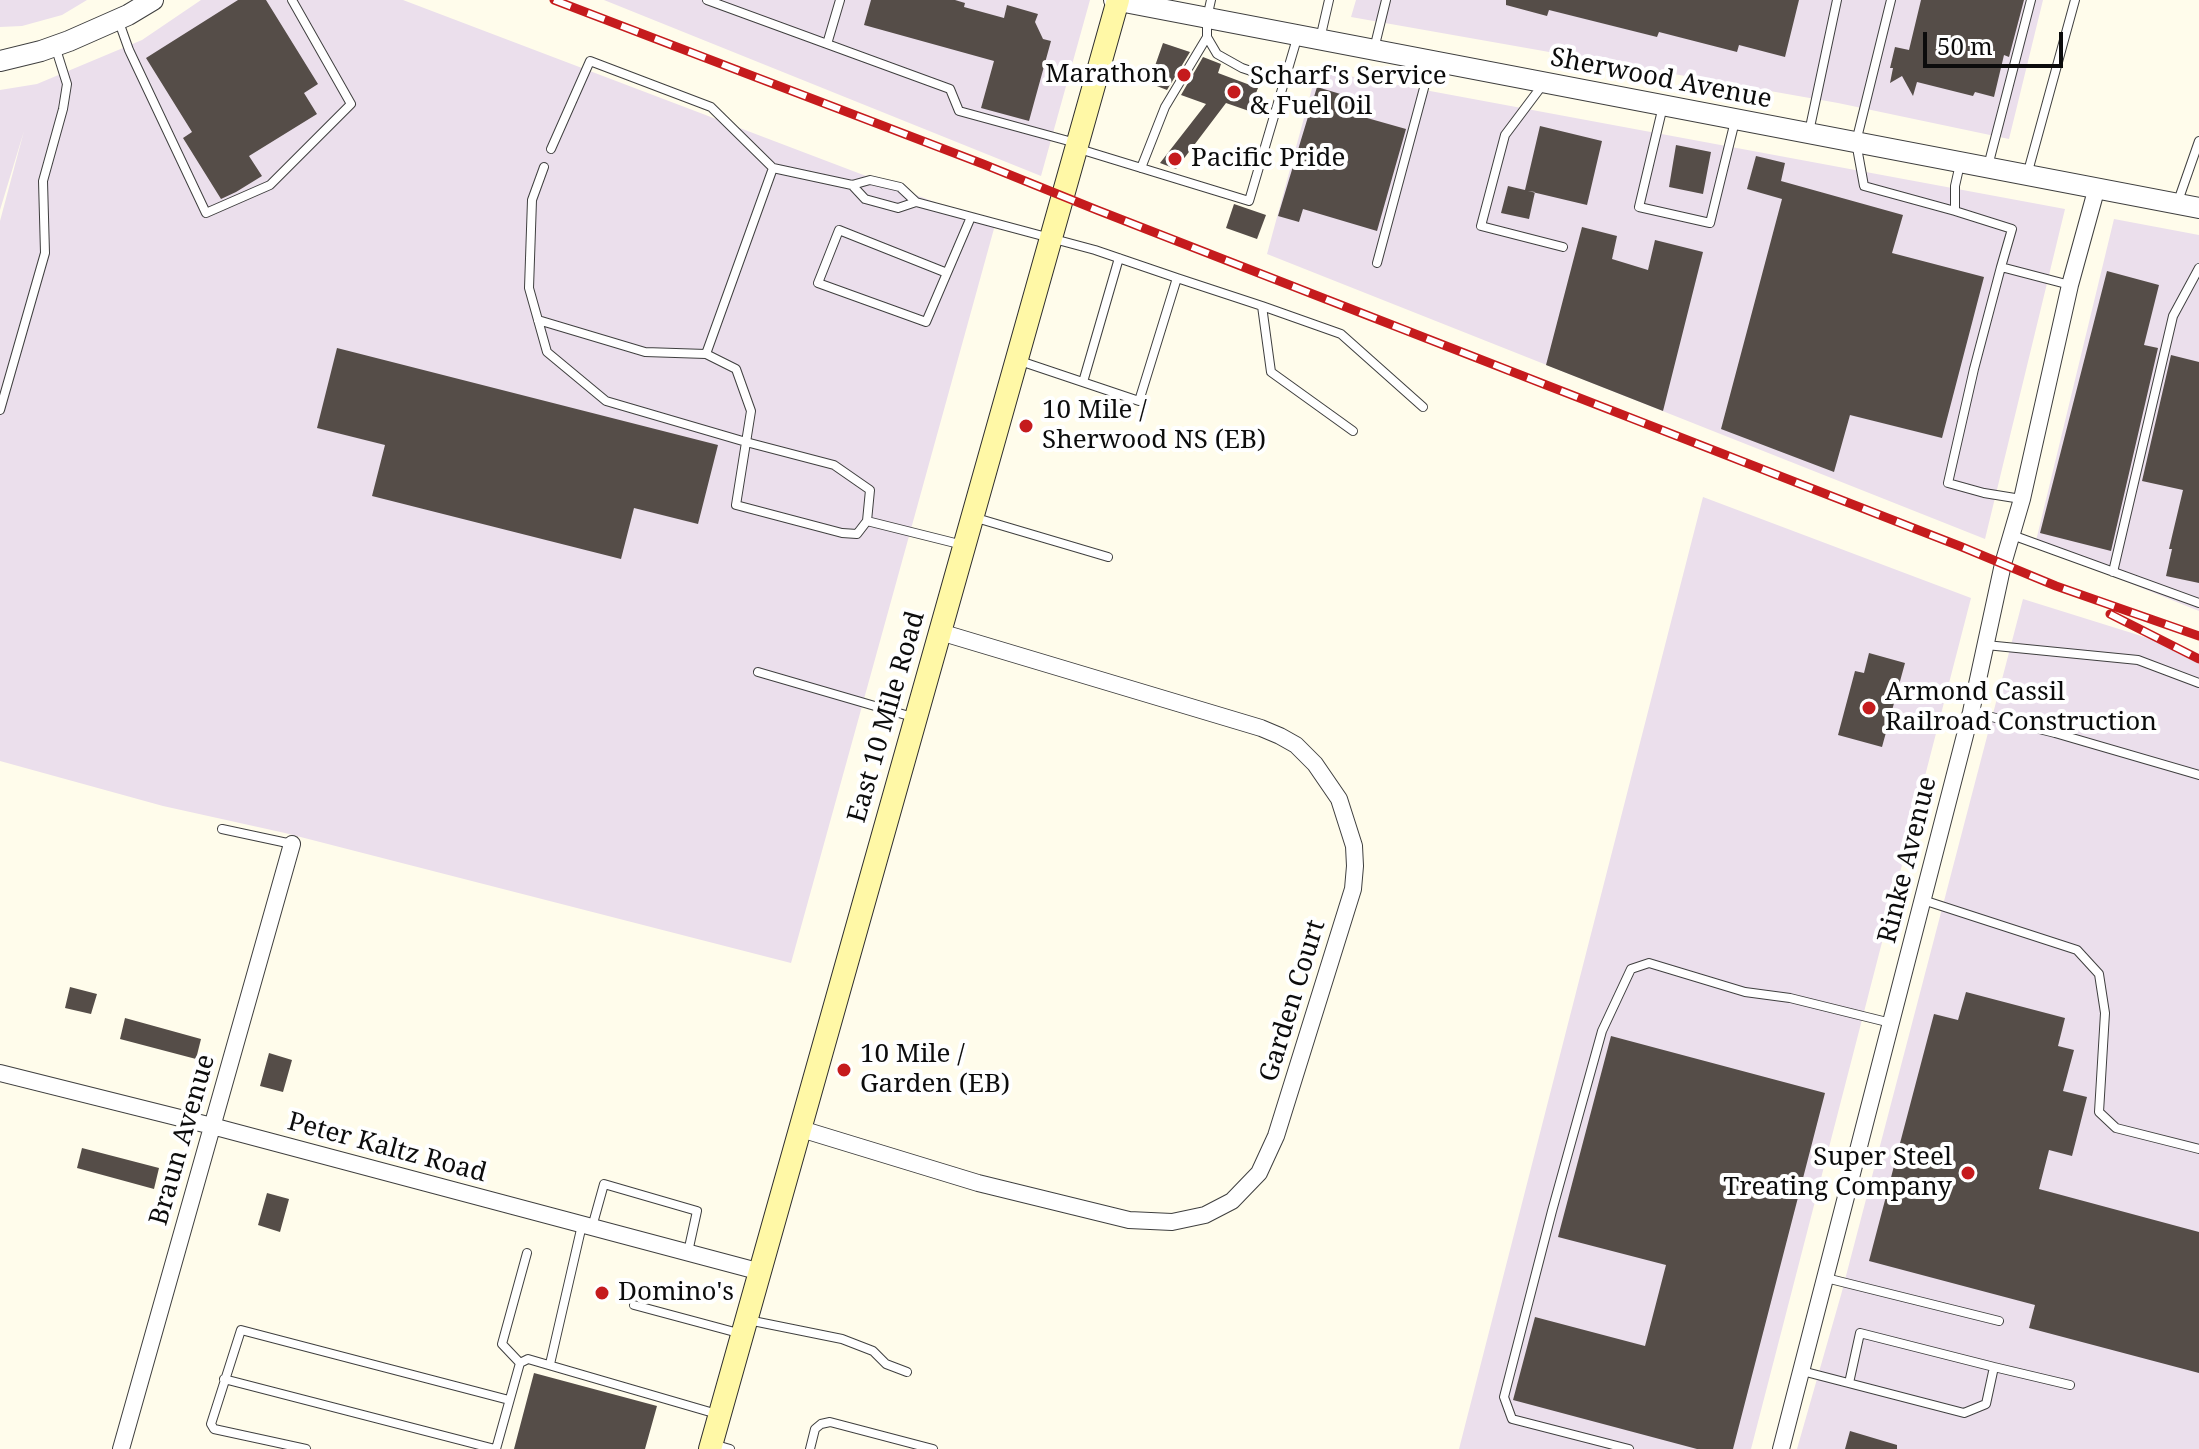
<!DOCTYPE html>
<style>
body{margin:0}
#map{position:relative;width:2199px;height:1449px;overflow:hidden;background:#fffceb;font-family:"Noto Serif",serif}
canvas{display:block}
.scale{position:absolute;left:1923px;top:32px;width:140px;height:36px;box-sizing:border-box;border:4px solid #0c0c0c;border-top:0;padding-left:10px;font-size:24px;line-height:28px;white-space:nowrap;color:#0c0c0c;-webkit-text-stroke:6px #fff;paint-order:stroke}
</style>
<div id="map">
<canvas width="2199" height="1449"></canvas>
<div class="scale">50 m</div>
</div>
<script>
const context = document.querySelector('canvas').getContext('2d');
context.lineJoin = 'round';
function fillPath(path, color) { context.fillStyle = color; context.fill(path, 'evenodd'); }
const poly = rows => new Path2D(rows.map(r => 'M' + r).join(''));
function trace(path, color, width, dash) { context.strokeStyle = color; context.lineWidth = width; context.lineCap = dash ? 'butt' : 'round'; context.setLineDash(dash || []); context.stroke(path); }
function write(font, color, halo, rows, align = 'center') {
  context.font = font + ' "Noto Serif",serif'; context.lineWidth = 8; context.setLineDash([]); context.textBaseline = 'middle'; context.strokeStyle = halo; context.fillStyle = color; for (const [text, x, y, turn = 0] of rows) {
    context.save(); context.translate(x, y); context.rotate((+turn || 0) * Math.PI / 180); context.textAlign = isNaN(turn) ? turn : align; if (halo) context.strokeText(text, 0, 0); context.fillText(text, 0, 0); context.restore();
  }
}
fillPath(poly([
 [0,0,87,0,62,15,22,26,0,27],
 [201,0,403,0,995,225,791,963,285,833,163,806,0,761,0,221,24,131,0,210,0,90,37,84,142,40],
 [604,0,1090,0,1041,176],
 [1356,0,2043,0,2009,139,1838,103,1351,17],
 [1317,70,2065,209,1985,539,1267,254],
 [2114,219,2199,235,2199,611,2035,545],
 [1703,497,1971,598,1751,1449,1459,1449],
 [2023,599,2199,654,2199,1449,1797,1449,1841,1295]
]), '#ebdfec');
fillPath(poly([
 [238,0,266,0,318,84,304,93,317,114,249,156,262,176,236,192,221,199,183,138,192,132,146,58],
 [871,0,955,0,965,3,964,7,1004,18,1007,5,1038,14,1035,22,1043,39,1051,41,1029,121,981,108,994,61,864,25],
 [1506,0,1799,0,1785,57,1739,45,1737,52,1659,32,1657,37,1549,10,1547,16,1506,5],
 [1921,0,2024,0,2009,57,2004,55,1994,97,1975,92,1973,96,1917,82,1913,96,1902,76,1890,83,1893,68,1890,68,1895,47,1909,50],
 [1163,43,1190,52,1167,90,1149,83],
 [1203,57,1221,64,1218,73,1258,88,1249,111,1226,103,1176,169,1160,163,1206,104,1181,95],
 [1317,87,1364,101,1360,116,1406,129,1377,231,1303,209,1299,222,1278,216],
 [1540,126,1602,141,1587,205,1528,191,1535,192,1529,219,1501,213,1508,186,1525,190],
 [1676,145,1711,152,1703,194,1669,187],
 [1756,156,1785,163,1781,181,1903,215,1892,253,1984,277,1942,438,1850,415,1834,472,1721,429,1782,199,1747,189],
 [1234,204,1266,215,1257,239,1226,228],
 [1582,227,1617,236,1612,259,1648,270,1655,240,1703,252,1663,411,1546,365],
 [2107,271,2159,285,2144,345,2158,348,2111,551,2040,533],
 [337,348,718,445,698,524,634,508,621,559,372,496,385,445,317,428],
 [2171,355,2199,362,2199,583,2166,576,2172,549,2169,549,2183,490,2142,481],
 [1869,653,1905,663,1882,747,1838,735,1855,671,1864,673],
 [70,987,97,994,91,1014,65,1008],
 [1966,992,2065,1018,2058,1046,2074,1050,2063,1091,2087,1097,2072,1156,2049,1150,2039,1189,2199,1232,2199,1373,2029,1328,2035,1305,1869,1261,1934,1014,1958,1020],
 [125,1018,201,1039,196,1059,120,1039],
 [1611,1036,1825,1093,1733,1449,1697,1449,1513,1400,1535,1317,1645,1346,1666,1265,1558,1237],
 [269,1053,292,1060,283,1092,260,1086],
 [82,1148,159,1168,154,1189,77,1168],
 [267,1193,289,1199,280,1232,258,1225],
 [534,1373,657,1406,645,1449,514,1449],
 [1850,1431,1897,1445,1897,1449,1845,1449]
]), '#554d48');
const service = poly([
 [707,0,950,89,959,111,1076,143],
 [1211,0,1207,18,1207,37,1217,54,1242,68,1284,82],
 [1891,0,1856,142,1864,186,1955,211],
 [119,22,129,50,206,213,270,185,351,104,292,0],
 [1320,39,1329,0],
 [827,44,840,0],
 [1374,49,1386,0],
 [1544,83,1505,135,1481,226,1563,247],
 [1663,106,1639,207,1710,223,1735,121],
 [1809,132,1837,0],
 [1076,148,1249,201,1298,35],
 [551,149,590,61,711,107,773,168],
 [1960,164,1955,186,1955,211,2012,229,2001,267],
 [1988,166,2031,0],
 [544,167,532,200,529,288,547,352,606,401,746,442,834,465,870,490,867,521],
 [1141,168,1165,107,1207,37],
 [2027,175,2075,0],
 [852,185,865,199,898,208,916,202],
 [2177,204,2199,141],
 [1377,263,1431,62],
 [947,273,839,230,818,283,926,322,971,217],
 [1177,278,1262,306,1271,372,1353,431],
 [1262,306,1341,334,1423,407],
 [538,320,645,352,706,354],
 [1083,382,1119,258],
 [0,410,45,253,43,181,63,109,67,84,55,46],
 [2021,499,1984,493,1948,483,1974,369,2001,267,2070,285],
 [973,517,1108,557],
 [2012,535,2199,603],
 [963,545,867,521,857,534,842,533,736,505,751,411,736,369,706,354,773,168,852,185,870,180,900,187,916,202,1095,250,1177,278,1139,401,1020,361],
 [2113,572,2173,316,2199,268],
 [1986,645,2138,660,2199,683],
 [758,672,916,718],
 [1972,712,2055,733,2199,775],
 [222,829,292,844],
 [1923,900,2077,950,2099,974,2105,1013,2099,1112,2116,1128,2199,1149],
 [592,1227,604,1184,697,1211,688,1252],
 [1826,1278,1999,1321],
 [634,1305,742,1334],
 [748,1320,842,1339,873,1351,886,1364,907,1372],
 [520,1363,502,1344,527,1253],
 [550,1364,582,1225],
 [1994,1367,2070,1385],
 [1802,1371,1964,1413,1986,1404,1994,1367,1860,1333,1849,1383],
 [224,1379,495,1449],
 [713,1444,730,1449],
 [306,1449,214,1429,211,1424,241,1330,509,1400],
 [496,1449,520,1363,528,1359,717,1414],
 [810,1449,815,1429,821,1424,830,1422,933,1449],
 [1629,1449,1512,1419,1504,1397,1552,1211,1602,1031,1631,969,1649,963,1745,992,1790,998,1891,1023]
]);
const minor = poly([
 [0,1073,212,1126,761,1272],
 [801,1129,978,1183,1129,1220,1172,1222,1205,1215,1232,1201,1259,1173,1276,1136,1353,889,1355,866,1354,846,1339,799,1315,764,1296,745,1280,736,1261,728,940,632],
 [121,1449,292,844],
 [1781,1449,1971,712,2003,564,2022,499,2070,285,2097,187]
]);
const tertiary = poly([
 [1114,0,2199,208],
 [0,61,41,51,69,41,128,15,153,0]
]);
const secondary = poly([
 [710,1449,1118,0]
]);
trace(service, '#3f3f3f', 10);
trace(minor, '#3f3f3f', 18);
trace(tertiary, '#3f3f3f', 22);
trace(secondary, '#2e2e2e', 24);
trace(service, '#fff', 8);
trace(minor, '#fff', 16);
trace(tertiary, '#fff', 20);
trace(secondary, '#fff8a6', 22);
const rail = poly([
 [554,0,983,164,1097,210,1962,547,2056,586,2199,636],
 [2110,614,2199,659]
]);
trace(rail, '#c51b1d', 9);
trace(rail, '#fff', 6, [18]);
for (const [x, y, r, color] of [
 [1184,75,8,"#c51b1d"],
 [1234,92,8,"#c51b1d"],
 [1175,159,8,"#c51b1d"],
 [1026,426,8,"#c51b1d"],
 [1869,708,8,"#c51b1d"],
 [844,1070,8,"#c51b1d"],
 [1968,1173,8,"#c51b1d"],
 [602,1293,8,"#c51b1d"]
]) { const dot = new Path2D(); dot.arc(x, y, r, 0, 2 * Math.PI); context.fillStyle = color; context.fill(dot); trace(dot, '#fff', 3); }
write('26px', '#0c0c0c', '#fff', [
 ["Marathon",1168,75,"right"],
 ["Scharf's Service",1250,77],
 ["& Fuel Oil",1250,107],
 ["Pacific Pride",1191,159],
 ["10 Mile /",1042,411],
 ["Sherwood NS (EB)",1042,441],
 ["Armond Cassil",1885,693],
 ["Railroad Construction",1885,723],
 ["10 Mile /",860,1055],
 ["Garden (EB)",860,1085],
 ["Super Steel",1952,1158,"right"],
 ["Treating Company",1952,1188,"right"],
 ["Domino's",618,1293]
], 'left');
write('26px', '#0c0c0c', '#fff', [
 ["Sherwood Avenue",1661,79,11],
 ["East 10 Mile Road",887,717,-74],
 ["Rinke Avenue",1908,860,-76],
 ["Garden Court",1293,1001,-73],
 ["Braun Avenue",183,1140,-74],
 ["Peter Kaltz Road",387,1148,15]
]);
</script>
